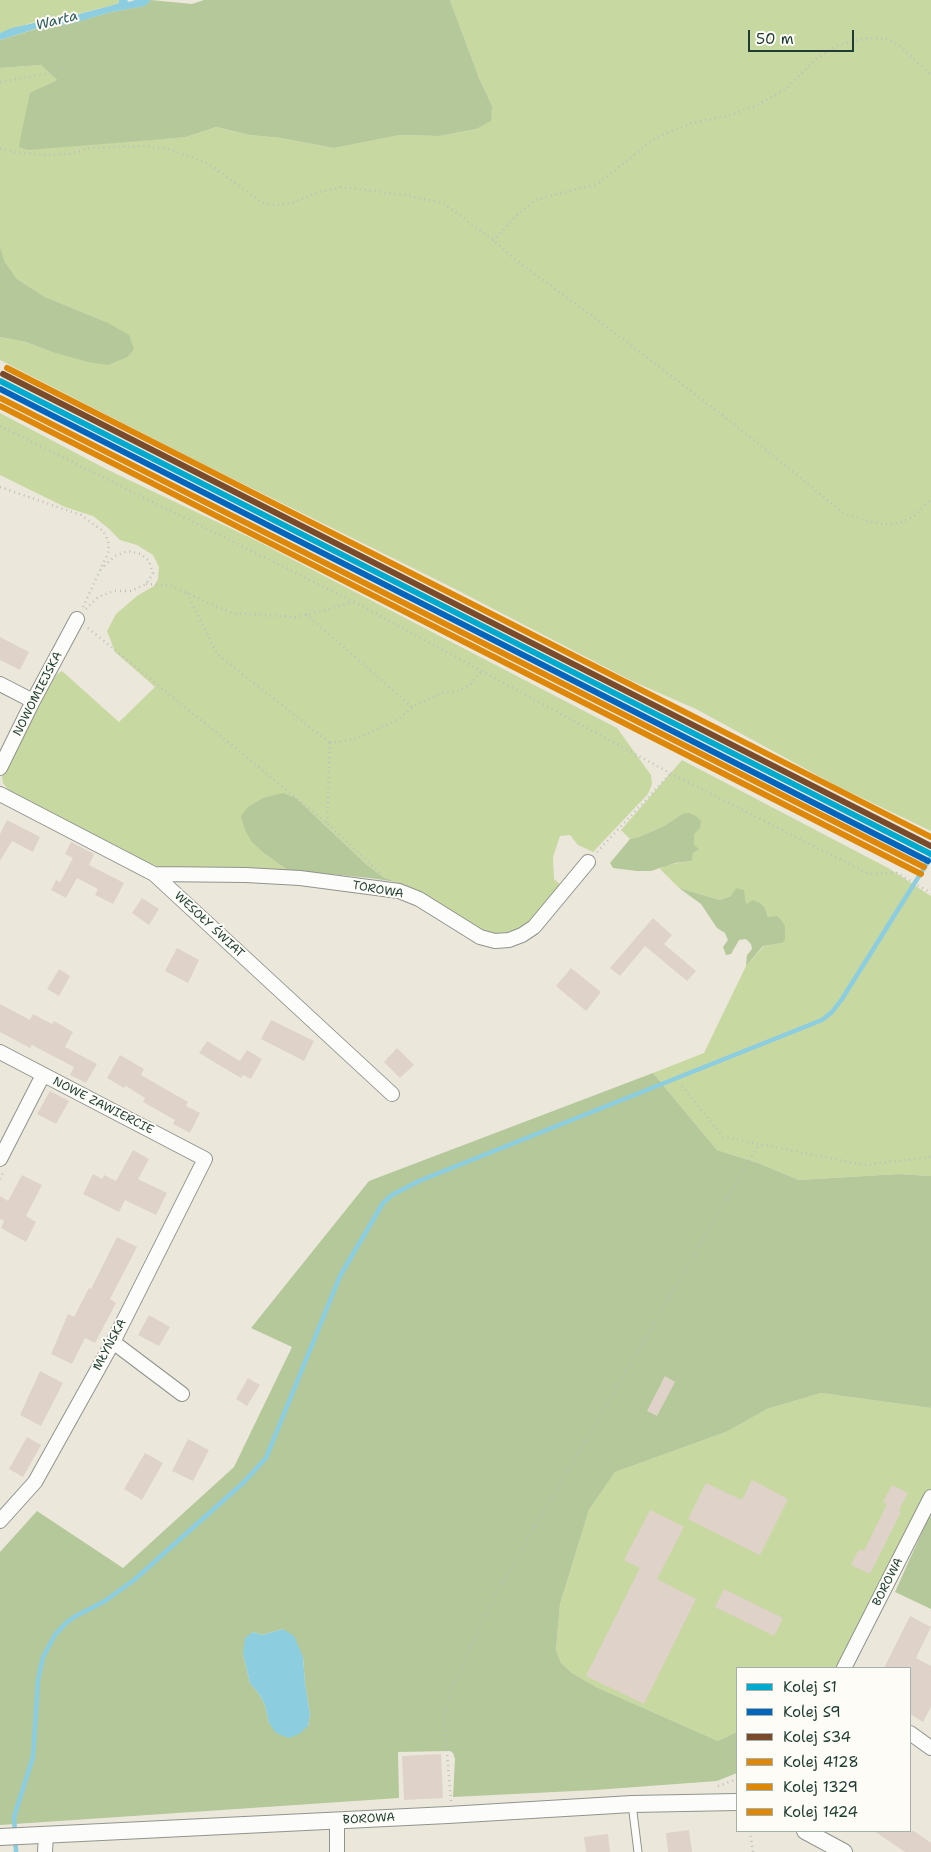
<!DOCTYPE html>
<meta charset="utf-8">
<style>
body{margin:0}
#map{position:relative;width:931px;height:1852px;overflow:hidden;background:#ebe8db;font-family:"Shantell Sans",sans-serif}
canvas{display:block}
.legend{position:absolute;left:736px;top:1667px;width:175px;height:165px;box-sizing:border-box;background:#fdfcf7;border:1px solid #a4b0a9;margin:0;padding:6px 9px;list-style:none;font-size:15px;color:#1f3d34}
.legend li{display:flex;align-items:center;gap:10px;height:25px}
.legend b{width:25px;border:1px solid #a4b0a9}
.scale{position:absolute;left:748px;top:30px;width:106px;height:22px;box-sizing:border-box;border:2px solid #1f3d34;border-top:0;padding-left:6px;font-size:15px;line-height:18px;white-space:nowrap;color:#1f3d34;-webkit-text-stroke:4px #fdfcf7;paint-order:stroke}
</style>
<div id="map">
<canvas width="931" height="1852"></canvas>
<ul class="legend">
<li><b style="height:6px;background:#00a9ce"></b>Kolej S1</li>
<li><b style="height:6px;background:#0065bd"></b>Kolej S9</li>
<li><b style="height:6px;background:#7a4b2a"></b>Kolej S34</li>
<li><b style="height:6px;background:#dd8808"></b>Kolej 4128</li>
<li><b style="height:6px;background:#dd8808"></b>Kolej 1329</li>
<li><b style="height:6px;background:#dd8808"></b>Kolej 1424</li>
</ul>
<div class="scale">50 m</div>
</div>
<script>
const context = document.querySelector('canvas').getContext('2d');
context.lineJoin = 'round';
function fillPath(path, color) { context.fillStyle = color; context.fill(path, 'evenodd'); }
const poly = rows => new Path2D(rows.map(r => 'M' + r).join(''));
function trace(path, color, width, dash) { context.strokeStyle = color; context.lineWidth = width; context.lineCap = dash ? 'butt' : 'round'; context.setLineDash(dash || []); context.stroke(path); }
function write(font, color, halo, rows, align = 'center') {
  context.font = font + ' "Shantell Sans",sans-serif'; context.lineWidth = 4; context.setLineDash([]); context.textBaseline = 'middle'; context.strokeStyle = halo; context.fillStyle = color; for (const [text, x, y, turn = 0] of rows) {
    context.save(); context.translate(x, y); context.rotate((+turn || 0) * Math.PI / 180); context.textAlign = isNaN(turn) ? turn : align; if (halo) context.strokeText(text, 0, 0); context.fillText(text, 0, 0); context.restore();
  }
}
fillPath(poly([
 [0,0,119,0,119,3,110,6,57,19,31,23,0,33],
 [450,0,931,0,931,831,837,786,696,709,632,681,457,590,193,459,0,360,0,337,26,342,52,352,106,322,45,297,17,279,5,262,0,247,0,68,41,65,57,80,45,86,58,147,186,137,216,127,250,135,281,138,334,148,400,135,439,136,476,129,492,106,479,78],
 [0,413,108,470,255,540,617,728,651,775,652,784,648,794,593,852,578,845,570,835,560,836,553,857,554,879,562,886,540,914,523,928,504,933,495,934,482,931,421,893,383,877,367,865,296,798,265,854,290,872,167,870,149,863,9,791,3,783,2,777,49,687,57,674,62,671,119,722,155,687,115,652,107,631,116,614,137,596,154,586,158,579,159,567,153,555,137,545,120,540,108,528,93,516,65,507,0,475],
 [682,760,890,869,931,896,931,1176,899,1174,799,1180,758,1163,717,1150,653,1073,704,1053,746,966,764,946,782,943,784,936,785,926,768,917,765,908,747,904,745,899,731,896,720,900,679,888,660,869,666,865,692,861,694,834,682,814,664,826,639,837,630,839,621,830],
 [821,1393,931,1408,931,1491,838,1668,737,1668,737,1732,718,1741,596,1687,572,1673,561,1663,556,1650,560,1604,589,1510,615,1472,726,1432,767,1409]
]), '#c7d8a1');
fillPath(poly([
 [151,0,192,4,204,0,450,0,479,78,492,106,491,121,476,129,439,136,400,135,334,148,281,138,250,135,216,127,186,137,153,140,28,150,19,147,22,130,30,93,57,80,41,65,0,68,0,40,39,28,73,23,111,12,144,6],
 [0,247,5,262,17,279,45,297,106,322,129,335,134,349,127,357,108,365,88,362,52,352,26,342,0,337],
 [283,793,296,798,367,865,383,877,396,882,370,878,309,872,290,872,265,854,252,842,245,830,241,816,248,807,263,798],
 [689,813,696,816,701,821,700,828,694,834,694,845,699,849,693,853,692,861,675,863,651,871,637,871,613,868,610,863,630,839,639,837,664,826,682,814],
 [679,888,720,900,731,896,736,888,744,890,745,899,747,904,753,900,760,903,765,908,768,917,777,916,781,920,785,926,785,940,782,943,763,946,746,966,747,955,752,949,751,944,746,939,739,940,731,954,726,955,723,947,728,940,725,933,717,928,701,904],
 [653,1073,717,1150,758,1163,799,1180,899,1174,931,1176,931,1408,821,1393,767,1409,726,1432,615,1472,589,1510,560,1604,556,1650,561,1663,572,1673,596,1687,718,1741,737,1732,737,1773,717,1781,595,1790,453,1797,455,1759,453,1753,450,1751,398,1752,399,1798,0,1825,0,1552,37,1511,123,1568,234,1467,292,1347,251,1328,369,1181],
 [283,1629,303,1657,305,1683,310,1715,308,1726,269,1723,265,1705,259,1694,250,1683,243,1654,253,1632,262,1635],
 [931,1512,931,1609,895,1592]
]), '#b4c89a');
fillPath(poly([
 [119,0,127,0,129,2,135,0,151,0,145,6,111,12,74,23,38,28,0,40,0,33,12,28,38,22,45,19,57,19,79,14,110,6,119,3],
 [283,1629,294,1636,303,1657,305,1683,310,1715,308,1726,299,1734,289,1738,276,1733,269,1723,265,1705,259,1694,250,1683,243,1654,245,1638,253,1632,262,1635]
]), '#8ccde0');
trace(poly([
 [16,1852,14,1817,33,1757,38,1680,43,1657,55,1635,65,1624,74,1617,105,1601,134,1580,243,1483,266,1458,340,1276,383,1203,392,1195,419,1181,822,1020,832,1012,842,999,931,857]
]), '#8ccde0', 4.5);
fillPath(poly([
 [0,637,29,652,20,670,0,660],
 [7,820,40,837,33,852,12,841,0,861,0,834],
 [71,842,94,854,89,865,124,883,113,904,95,895,98,889,77,878,66,898,51,890,56,880,60,882,73,858,65,854],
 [142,898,159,909,149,925,132,913],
 [653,918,672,935,664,944,696,971,687,981,645,946,620,976,610,968],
 [177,948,199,960,188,983,165,971],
 [571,968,601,992,586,1011,556,986],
 [59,969,70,976,59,996,47,989],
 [0,1004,30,1020,33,1014,52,1024,54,1021,73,1032,65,1047,97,1064,86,1083,70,1075,74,1067,32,1045,30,1048,0,1032],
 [271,1020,314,1041,304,1061,261,1039],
 [207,1041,240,1061,247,1050,262,1059,251,1079,243,1075,241,1078,199,1053],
 [397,1048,414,1065,400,1078,384,1062],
 [120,1055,144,1069,141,1075,188,1102,186,1106,200,1113,190,1133,173,1124,175,1120,143,1102,145,1098,126,1086,124,1088,107,1078],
 [50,1091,69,1101,56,1124,37,1114],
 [133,1150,149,1159,138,1179,167,1193,156,1215,125,1200,119,1212,83,1194,93,1174,102,1179,104,1175,116,1181],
 [22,1175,42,1185,26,1216,36,1222,26,1242,1,1228,4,1221,0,1219,0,1196,8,1201],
 [117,1237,137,1247,110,1299,116,1303,95,1343,85,1338,72,1364,51,1354,68,1314,74,1317,89,1288,91,1289],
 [149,1315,170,1327,159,1346,138,1335],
 [40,1371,63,1383,41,1426,20,1415],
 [665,1376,675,1382,657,1416,647,1411],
 [248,1378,260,1385,247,1406,236,1399],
 [27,1437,41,1445,23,1477,9,1469],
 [188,1439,209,1450,193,1481,172,1471],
 [145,1453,163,1463,142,1500,124,1489],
 [752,1480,788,1499,760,1555,688,1519,706,1483,742,1500],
 [892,1485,908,1493,899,1510,901,1512,870,1574,851,1565,859,1549,864,1551,887,1504,883,1502],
 [650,1510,684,1527,657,1579,696,1599,644,1704,586,1676,640,1568,624,1560],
 [724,1589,783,1618,774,1636,715,1607],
 [910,1616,931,1627,916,1658,931,1666,931,1707,923,1722,910,1714,910,1668,884,1668],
 [441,1754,443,1798,404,1800,402,1756],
 [689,1830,692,1852,668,1852,666,1833],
 [874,1831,914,1831,931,1843,931,1852,905,1852],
 [608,1834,610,1852,586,1852,584,1837]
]), '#dfd2c9');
const service = poly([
 [632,1804,638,1852]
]);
const minor = poly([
 [0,684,33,701],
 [0,768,33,701,77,619],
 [0,794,154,874,392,1094],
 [154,874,246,875,300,878,399,891,419,899,480,937,495,941,509,940,522,935,534,927,588,862],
 [0,1052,205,1159,113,1342,35,1482,0,1521],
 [0,1159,43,1075],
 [113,1342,182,1394],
 [844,1668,931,1497],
 [910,1733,931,1748],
 [337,1820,337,1852],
 [45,1852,46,1835]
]);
const tertiary = poly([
 [805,1831,844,1852],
 [0,1837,448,1815,632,1804,737,1802]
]);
trace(service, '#90948c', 9);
trace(minor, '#90948c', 16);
trace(tertiary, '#90948c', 18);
trace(poly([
 [0,82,45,74,65,67],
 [0,148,14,152,46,155,69,154,90,148,120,147,145,146,172,150,209,164,261,202,276,205,292,203,316,193,341,187,405,195,443,203,492,239,518,262,603,324,743,431,842,512,866,521,883,524,899,523,913,517,931,499],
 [493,241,517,215,535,200,597,184,657,137,692,123,731,115,757,105,786,89,816,59,838,45,868,38,887,39,900,46,931,75],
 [0,426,356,603,670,773,869,874,897,873,931,893],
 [0,487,81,515,103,531,108,540,109,551,83,607],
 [146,584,169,585,232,613,295,617,316,613,346,604,354,603],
 [187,593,217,654,330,743],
 [86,609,98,597,114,591,131,591,146,584,153,573,149,561,141,554,128,551,115,556,101,569],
 [306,614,412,707],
 [88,628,327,823,382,875],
 [327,823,330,743,356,739,399,719,412,707,442,693,458,691,470,685,482,671],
 [597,852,670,774],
 [682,1086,723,1137,864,1165,931,1157],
 [0,1179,4,1171],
 [718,1786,737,1779],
 [451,1801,444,1717,452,1686,497,1592,759,1144],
 [750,1831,753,1852]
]), '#bdc0bc', 2.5, [1, 4]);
trace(service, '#fcfcfa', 7);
trace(minor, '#fcfcfa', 14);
trace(tertiary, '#fcfcfa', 16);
trace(poly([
 [0,381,931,854]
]), '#00a9ce', 6);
trace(poly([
 [0,389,928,861]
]), '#0065bd', 6);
trace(poly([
 [3,374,931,846]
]), '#7a4b2a', 6);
trace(poly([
 [0,398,924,867]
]), '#dd8808', 6);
trace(poly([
 [7,368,931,837]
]), '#dd8808', 6);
trace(poly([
 [0,406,921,874]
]), '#dd8808', 6);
write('12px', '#1f3d34', '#fdfcf7', [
 ["NOWOMIEJSKA",38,694,-63],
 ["TOROWA",378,890,10],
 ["WESOŁY ŚWIAT",209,925,43],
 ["NOWE ZAWIERCIE",103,1106,27],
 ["MŁYŃSKA",110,1345,-62],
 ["BOROWA",888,1582,-63],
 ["BOROWA",369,1819,-3]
]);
write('italic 14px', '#305e60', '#fdfcf7', [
 ["Warta",57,21,-14]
]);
</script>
